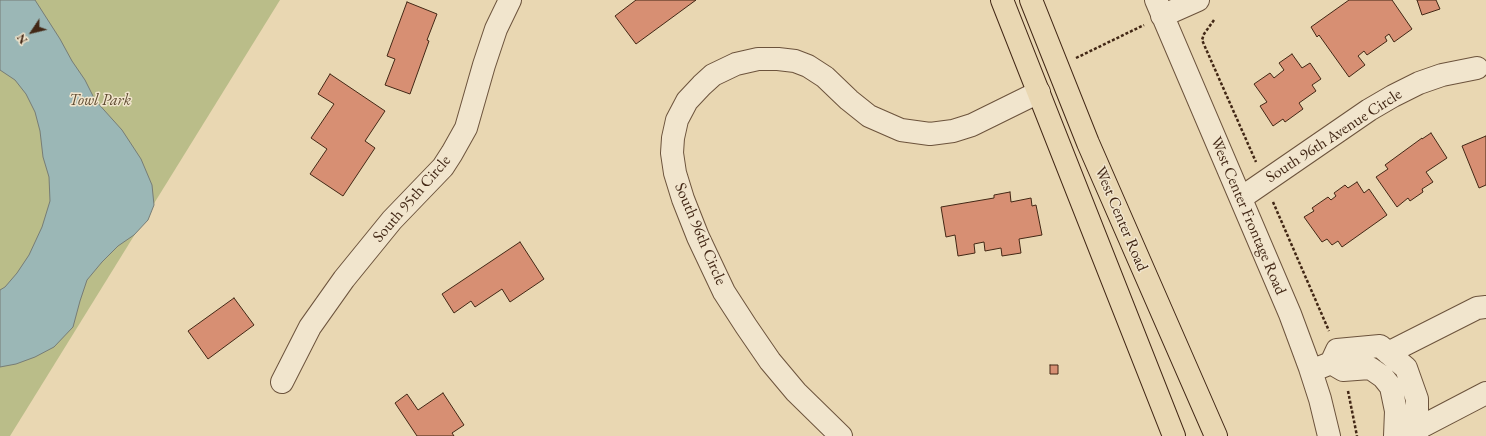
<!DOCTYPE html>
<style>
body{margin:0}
#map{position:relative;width:1486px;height:436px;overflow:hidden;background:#e9d7b2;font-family:"EB Garamond",serif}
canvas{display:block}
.north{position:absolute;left:12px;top:12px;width:40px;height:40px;-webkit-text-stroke:3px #f1e5cd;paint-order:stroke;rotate:235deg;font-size:11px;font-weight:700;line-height:16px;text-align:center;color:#422715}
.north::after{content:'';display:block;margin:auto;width:14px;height:18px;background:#422715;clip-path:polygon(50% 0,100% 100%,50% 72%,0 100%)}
</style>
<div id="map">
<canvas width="1486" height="436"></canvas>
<div class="north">N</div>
</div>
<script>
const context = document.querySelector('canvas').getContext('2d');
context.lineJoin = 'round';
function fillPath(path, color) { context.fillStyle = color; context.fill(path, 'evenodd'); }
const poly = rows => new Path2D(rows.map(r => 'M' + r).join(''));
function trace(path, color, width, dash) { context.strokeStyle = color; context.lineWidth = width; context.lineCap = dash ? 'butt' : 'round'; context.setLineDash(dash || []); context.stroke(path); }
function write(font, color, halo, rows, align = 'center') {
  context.font = font + ' "EB Garamond",serif'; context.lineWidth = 3; context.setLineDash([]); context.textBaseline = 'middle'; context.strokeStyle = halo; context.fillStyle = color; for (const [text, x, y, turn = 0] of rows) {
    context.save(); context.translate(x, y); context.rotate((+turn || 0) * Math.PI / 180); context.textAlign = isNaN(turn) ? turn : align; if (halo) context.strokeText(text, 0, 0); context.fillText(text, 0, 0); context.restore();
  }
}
fillPath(poly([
 [0,0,280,0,10,436,0,436]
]), '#babd89');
const water = poly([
 [0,0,35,0,60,39,72,61,85,80,95,100,122,130,141,159,152,185,154,205,148,220,134,235,118,246,102,262,87,280,80,301,73,327,54,347,35,357,16,364,0,367,0,290,5,287,17,273,29,255,42,227,50,201,49,177,43,157,40,131,35,112,26,94,15,80,0,70,0,0]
]);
fillPath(water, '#9bb7b6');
trace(water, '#777d76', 1);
const building = poly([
 [636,0,696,0,636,44,615,16,636,0],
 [1349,0,1392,0,1412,29,1394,42,1389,34,1385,37,1387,41,1367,55,1364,51,1358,56,1365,65,1349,77,1319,35,1317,37,1311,27,1349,0],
 [1417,0,1436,0,1440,9,1422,15,1417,0],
 [407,2,437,14,427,40,429,41,410,94,385,85,395,59,387,56,407,2],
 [1292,54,1302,68,1310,63,1321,79,1312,85,1316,91,1299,103,1303,109,1285,122,1283,119,1273,126,1260,106,1267,102,1254,84,1270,73,1274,78,1284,70,1279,63,1292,54],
 [330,74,385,111,365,141,375,148,343,196,310,174,327,149,311,138,334,104,318,94,330,74],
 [1431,133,1447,158,1426,172,1433,182,1422,189,1423,192,1410,201,1408,198,1397,207,1376,177,1388,169,1385,165,1422,138,1422,139,1431,133],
 [1486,136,1486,185,1479,188,1462,146,1486,136],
 [1357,182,1364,193,1369,189,1387,215,1342,247,1338,241,1332,245,1327,239,1322,242,1304,217,1314,211,1312,208,1328,197,1331,200,1336,196,1334,193,1345,185,1348,188,1357,182],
 [1010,192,1011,202,1031,198,1032,206,1036,205,1042,235,1019,239,1021,253,1002,256,1001,248,985,251,984,242,974,244,975,253,958,256,955,235,946,237,941,207,994,198,994,195,1010,192],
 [520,242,544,279,510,302,502,289,475,307,471,301,454,313,442,294,520,242],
 [234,298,254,325,208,359,188,331,234,298],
 [1050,365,1058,365,1058,374,1050,374,1050,365],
 [443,393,464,425,452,433,454,436,417,436,395,403,407,394,418,410,443,393]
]);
fillPath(building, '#d78f73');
trace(building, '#422715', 1);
const minor = poly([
 [1156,0,1290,314,1310,368,1320,399,1329,436],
 [1162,16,1198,0],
 [1241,198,1369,110,1393,96,1419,83,1442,75,1477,68],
 [1388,353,1477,308,1486,307],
 [1331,363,1343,370,1370,368,1383,377,1391,387,1396,411,1395,436],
 [1311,371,1331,363,1337,350,1380,346,1406,368,1417,399,1417,436],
 [282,382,310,327,344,279,392,220,443,167,452,153,466,128,484,65,496,29,510,0],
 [1417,429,1486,393],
 [841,436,796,392,770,361,746,326,724,292,698,237,683,199,675,173,672,153,673,138,677,120,687,101,702,85,713,75,736,64,758,59,778,59,795,61,808,66,825,77,849,100,869,116,901,130,930,134,953,131,972,125,1039,92]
]);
const major = poly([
 [1002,0,1174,436],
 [1031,0,1088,143,1216,436]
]);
trace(minor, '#6c533c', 24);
trace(major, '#422715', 24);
trace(poly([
 [1214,20,1204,34,1202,40,1256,162],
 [1076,58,1144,25],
 [1273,202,1329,331],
 [1348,391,1357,436]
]), '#422715', 2.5, [3, 2]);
trace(minor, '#f1e5cd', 22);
trace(major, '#e9d7b2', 22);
write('italic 16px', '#604c32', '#f1e5cd', [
 ["Towl Park",100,101]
]);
write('16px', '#422715', '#f1e5cd', [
 ["South 96th Avenue Circle",1334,136,-33],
 ["South 95th Circle",412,199,-49],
 ["West Center Frontage Road",1248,216,67],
 ["West Center Road",1121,219,67],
 ["South 96th Circle",700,234,67]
]);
</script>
